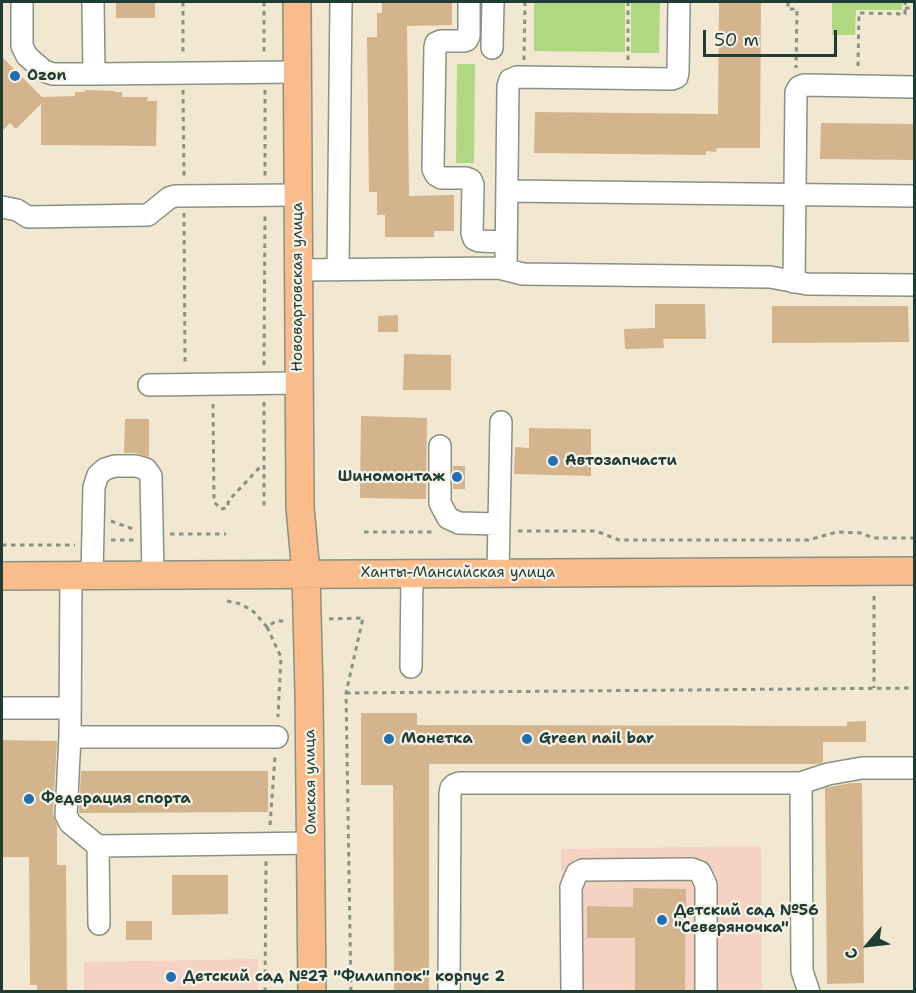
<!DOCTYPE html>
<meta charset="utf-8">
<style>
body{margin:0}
#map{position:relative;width:916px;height:993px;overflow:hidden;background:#f2e8d2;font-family:"Shantell Sans",sans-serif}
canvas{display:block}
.frame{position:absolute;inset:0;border:3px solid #1f3d34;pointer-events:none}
.north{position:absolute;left:838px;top:915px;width:60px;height:60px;-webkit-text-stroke:4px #f7f3e8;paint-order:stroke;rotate:242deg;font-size:16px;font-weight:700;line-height:24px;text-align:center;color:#1f3d34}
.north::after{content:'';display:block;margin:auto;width:21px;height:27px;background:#1f3d34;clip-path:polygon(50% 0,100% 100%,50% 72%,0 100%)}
.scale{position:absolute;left:703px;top:30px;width:134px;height:27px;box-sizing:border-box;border:3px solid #1f3d34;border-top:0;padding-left:8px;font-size:18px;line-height:21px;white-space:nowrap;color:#1f3d34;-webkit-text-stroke:4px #f7f3e8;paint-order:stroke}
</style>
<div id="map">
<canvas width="916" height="993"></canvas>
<div class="frame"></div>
<div class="north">С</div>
<div class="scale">50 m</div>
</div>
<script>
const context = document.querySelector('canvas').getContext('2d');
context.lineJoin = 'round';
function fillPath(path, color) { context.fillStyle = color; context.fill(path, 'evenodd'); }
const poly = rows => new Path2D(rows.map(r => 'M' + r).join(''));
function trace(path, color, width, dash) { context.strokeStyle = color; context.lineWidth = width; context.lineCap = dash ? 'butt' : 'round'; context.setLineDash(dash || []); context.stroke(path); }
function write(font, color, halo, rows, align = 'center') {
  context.font = font + ' "Shantell Sans",sans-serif'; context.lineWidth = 4.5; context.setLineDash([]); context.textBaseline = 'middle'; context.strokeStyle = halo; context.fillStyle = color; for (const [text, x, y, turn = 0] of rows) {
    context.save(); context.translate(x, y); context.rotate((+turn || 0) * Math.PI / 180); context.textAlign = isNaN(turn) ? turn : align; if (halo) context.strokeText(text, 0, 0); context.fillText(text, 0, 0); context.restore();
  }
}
fillPath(poly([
 [761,846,762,991,562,991,561,849],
 [258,959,258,991,84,991,84,962]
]), '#f6d2c3');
fillPath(poly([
 [534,2,625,2,625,52,534,51],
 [631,2,660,2,659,53,631,53],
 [832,2,902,2,902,10,856,10,855,35,832,35],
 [457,64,475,64,474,163,456,163]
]), '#b0d781');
fillPath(poly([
 [116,2,155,2,155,18,116,18],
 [382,2,452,2,452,25,407,26,409,196,454,195,454,231,434,231,434,237,385,237,385,215,377,215,377,192,369,192,367,37,377,37,377,13,382,13],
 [719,3,761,3,760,148,717,148,716,152,706,151,706,155,534,153,535,112,718,114],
 [2,57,42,97,75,96,75,92,85,92,85,90,115,91,115,92,122,92,122,97,148,97,147,101,157,101,156,146,41,145,41,104,16,129,10,123,2,131],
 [821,123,915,124,915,160,820,159],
 [655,304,705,304,706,339,663,339,664,348,625,349,624,329,655,328],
 [772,306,908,306,909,342,772,343],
 [398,315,398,332,378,332,378,316],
 [404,354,451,355,451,390,403,390],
 [361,416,427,418,426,499,360,498],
 [125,419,149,419,149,457,136,453,124,453],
 [529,428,591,429,591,476,514,474,515,447,529,448],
 [453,466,465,466,465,489,453,489],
 [361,713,417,713,417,725,847,726,847,722,866,721,866,742,823,742,823,762,818,764,429,764,429,992,394,992,393,785,361,785],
 [2,740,57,741,53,814,57,825,57,865,66,865,67,992,37,992,37,985,30,985,29,857,2,857],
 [81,771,268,771,268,812,79,813],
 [851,783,862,783,864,983,827,984,825,788],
 [172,875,228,875,228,914,172,915],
 [633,888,686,889,685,992,635,992,635,938,587,938,587,906,633,907],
 [126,921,152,921,152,940,126,940]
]), '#d3b48c');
const minor = poly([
 [22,2,22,46,27,56,44,71,53,74,94,74],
 [93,2,94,74,297,72],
 [469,2,469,36,467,40,464,41,441,41,436,43,435,47,433,169,436,175,441,178,466,178,471,180,473,185,472,233,474,239,479,241,506,242],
 [492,48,493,2],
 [507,191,914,196],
 [2,207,17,210,28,217,148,215,169,198,175,196,298,195],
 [506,268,508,86,510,80,517,77,672,79,677,77,678,72,679,2],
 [299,270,499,268,523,274,770,277,807,284,914,285],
 [338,270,341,2],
 [794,282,796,92,799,87,804,85,914,87],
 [149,385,299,383],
 [440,446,440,503,448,518,459,523,498,524],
 [498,573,501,422],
 [71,574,70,737,66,815,70,823,98,846,312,843],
 [92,574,94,487,98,475,105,469,115,466,136,466,146,469,151,476,153,574],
 [411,667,412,573],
 [2,708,70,708],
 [70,737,277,737],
 [801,783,802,971,809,992],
 [98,846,99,924],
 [449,992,450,794,451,788,454,785,459,783,801,783,828,774,862,768,914,768],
 [572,992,571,887,577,873,583,870,692,869,700,872,706,885,706,992]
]);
const major = poly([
 [297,2,300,507,306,573,309,693,312,992],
 [2,576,914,571]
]);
trace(minor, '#889283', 24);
trace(major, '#889283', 30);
trace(poly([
 [183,2,183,54],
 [264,2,264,53],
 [788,2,788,9,797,9,796,68],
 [905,8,914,8],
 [524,60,525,2],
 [628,60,628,2],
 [858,66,859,13,905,14,905,2],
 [183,90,184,177],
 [265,90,265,176],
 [184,213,185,362,186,365],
 [264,365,265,213],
 [264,402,264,508],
 [213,404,214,502,221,509,227,508,229,500,262,465],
 [111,521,133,529],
 [518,531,596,531,619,540,808,540,837,532,861,533,873,538,914,538],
 [364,532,434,532],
 [170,534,226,534],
 [111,540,134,540],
 [2,545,75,545],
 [874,596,874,688],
 [227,601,241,604,254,612,267,627,276,621,286,621],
 [329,619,363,618,346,693,351,992],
 [267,627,281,657,278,717],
 [346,693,914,688],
 [270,825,275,757],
 [265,992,266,861]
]), '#889283', 3, [4.5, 4.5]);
trace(minor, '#fff', 21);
trace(major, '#f9bc8a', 27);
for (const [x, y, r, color] of [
 [15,76,6,"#1f6fb2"],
 [553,461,6,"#1f6fb2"],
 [457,477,6,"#1f6fb2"],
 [389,739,6,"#1f6fb2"],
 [527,739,6,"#1f6fb2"],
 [29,799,6,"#1f6fb2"],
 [662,920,6,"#1f6fb2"],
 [171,977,6,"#1f6fb2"]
]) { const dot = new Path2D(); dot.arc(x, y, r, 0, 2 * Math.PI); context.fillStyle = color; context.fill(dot); trace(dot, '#f7f3e8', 2); }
write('bold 15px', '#1f3d34', '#f7f3e8', [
 ["Ozon",27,76],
 ["Автозапчасти",565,461],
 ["Шиномонтаж",445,477,"right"],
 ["Монетка",401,739],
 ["Green nail bar",539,739],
 ["Федерация спорта",41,799],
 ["Детский сад №56",674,911],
 ["\"Северяночка\"",674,928],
 ["Детский сад №27 \"Филиппок\" корпус 2",183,977]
], 'left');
write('15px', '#1f3d34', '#f7f3e8', [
 ["Нововартовская улица",298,287,-90],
 ["Ханты-Мансийская улица",458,573],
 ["Омская улица",311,782,-91]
]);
</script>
